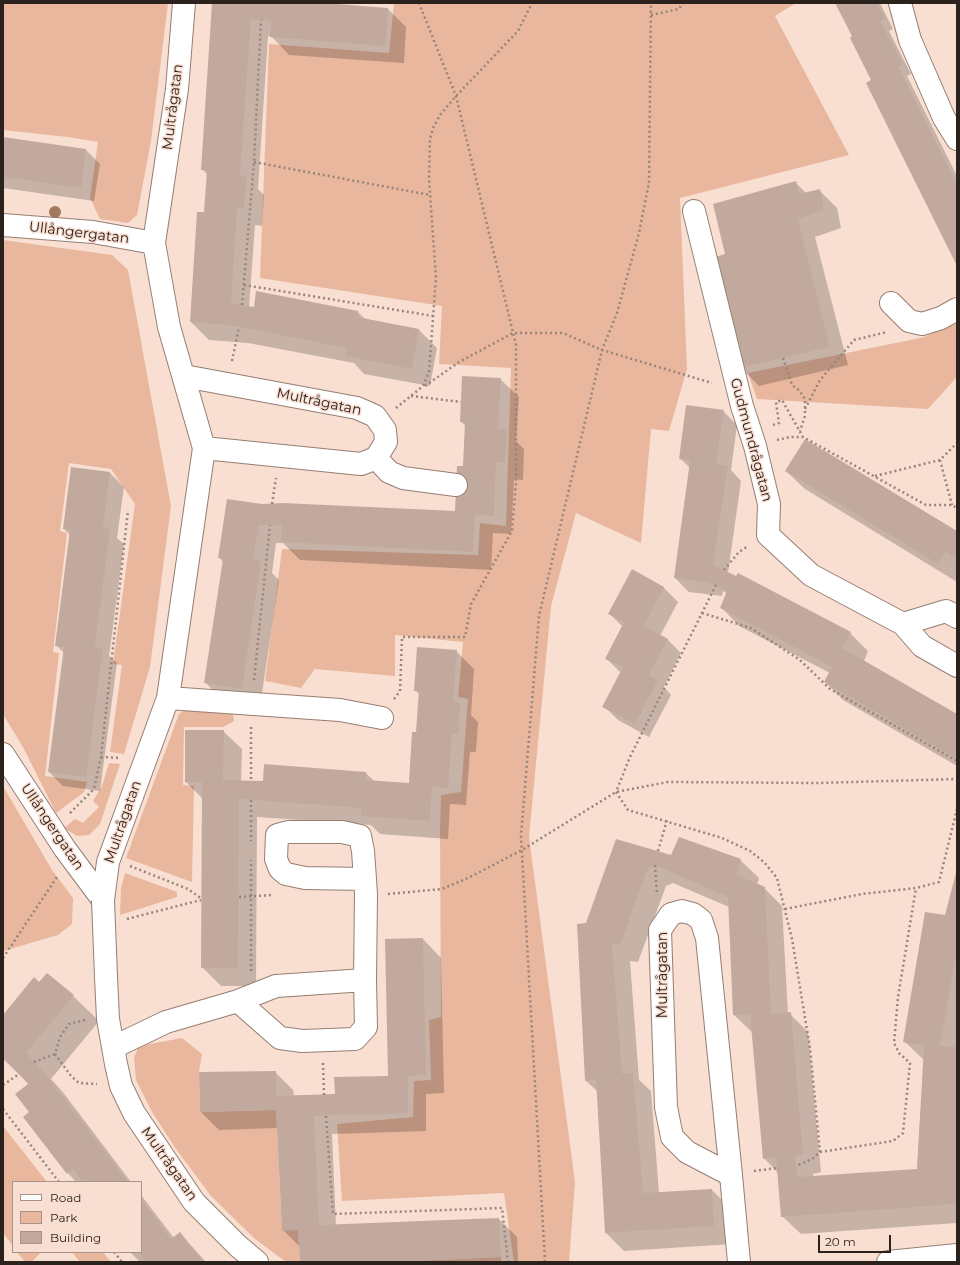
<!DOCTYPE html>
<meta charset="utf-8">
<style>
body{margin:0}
#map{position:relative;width:960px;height:1265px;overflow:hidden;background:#f9dfd2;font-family:Montserrat,sans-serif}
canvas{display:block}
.frame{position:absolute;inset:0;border:4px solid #2c221d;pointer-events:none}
.legend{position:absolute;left:12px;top:1181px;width:130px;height:72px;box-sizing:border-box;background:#f9dfd2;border:1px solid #a7938a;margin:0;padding:5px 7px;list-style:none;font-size:12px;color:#2c221d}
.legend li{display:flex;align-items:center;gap:8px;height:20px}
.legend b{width:20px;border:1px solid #a7938a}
.scale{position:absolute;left:818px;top:1235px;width:73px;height:18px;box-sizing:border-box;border:2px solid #2c221d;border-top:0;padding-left:5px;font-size:12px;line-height:14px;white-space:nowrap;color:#2c221d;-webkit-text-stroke:3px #f9dfd2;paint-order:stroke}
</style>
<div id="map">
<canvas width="960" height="1265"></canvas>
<div class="frame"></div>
<ul class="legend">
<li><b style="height:5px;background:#fff"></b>Road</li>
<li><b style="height:11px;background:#e9b79d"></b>Park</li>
<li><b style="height:11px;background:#c2a99d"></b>Building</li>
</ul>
<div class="scale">20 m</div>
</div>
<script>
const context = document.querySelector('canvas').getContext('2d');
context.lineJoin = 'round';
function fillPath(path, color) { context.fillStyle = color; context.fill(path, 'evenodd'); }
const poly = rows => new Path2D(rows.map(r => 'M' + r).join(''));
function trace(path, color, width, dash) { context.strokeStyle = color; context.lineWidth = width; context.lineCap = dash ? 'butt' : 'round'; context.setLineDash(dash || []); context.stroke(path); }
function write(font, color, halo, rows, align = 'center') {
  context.font = font + ' Montserrat,sans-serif'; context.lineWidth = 3; context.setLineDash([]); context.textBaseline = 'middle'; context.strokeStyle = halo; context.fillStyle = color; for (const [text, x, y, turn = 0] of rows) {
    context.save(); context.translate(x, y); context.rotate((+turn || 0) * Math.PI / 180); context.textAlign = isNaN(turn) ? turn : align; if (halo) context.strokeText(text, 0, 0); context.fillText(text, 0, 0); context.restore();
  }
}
fillPath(poly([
 [3,3,168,3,151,141,137,215,128,223,100,219,90,198,98,142,68,137,3,130],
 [394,3,796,3,775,16,849,155,680,198,687,369,669,431,651,429,641,543,576,513,551,606,529,837,575,1182,569,1262,514,1262,504,1193,342,1201,337,1124,413,1117,414,1081,431,1080,429,1020,441,1017,440,832,441,795,461,792,468,699,458,697,463,642,395,635,395,676,315,669,301,688,265,681,282,549,478,555,480,523,506,526,511,368,439,364,442,306,260,278,269,44,389,53],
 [3,240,112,255,128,270,171,506,150,667,124,754,110,752,122,665,113,664,135,504,111,469,69,463,60,531,67,533,53,652,59,653,45,776,87,782,84,792,56,813,24,749,3,714],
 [957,318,957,377,928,409,757,399,748,373,925,337],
 [187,708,233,714,234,721,223,727,184,727,183,785,194,786,192,882,126,858,179,714],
 [109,763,120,764,100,824,89,835,77,836,64,828,75,819,83,823,99,807,93,801,102,786],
 [3,786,52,870,73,898,72,924,58,935,3,951],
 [125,873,177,892,177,897,120,915,121,888],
 [182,1038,202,1054,199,1072,200,1112,276,1110,282,1230,298,1230,300,1262,286,1262,255,1239,211,1196,176,1149,152,1112,136,1080,134,1057,139,1046],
 [3,1126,47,1182,13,1182,13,1246,3,1233],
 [17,1252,41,1252,32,1262,25,1262],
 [72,1252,103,1252,111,1262,80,1262],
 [501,1257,501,1262,393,1262]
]), '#e9b79d');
fillPath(poly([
 [213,3,311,3,388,9,406,27,404,63,289,55,271,36,268,36,258,189,264,195,262,226,255,225,249,307,358,312,366,320,419,330,437,348,430,386,364,374,354,363,248,343,209,340,191,322,198,213,205,213,208,175,202,169],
 [836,3,880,3,893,29,889,31,911,74,907,76,957,176,957,264,853,36],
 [3,138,86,150,100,164,94,201,3,188],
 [795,182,806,193,819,190,837,208,841,228,815,237,848,365,759,386,741,368,726,255],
 [500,379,519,397,516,441,524,449,523,480,514,479,511,534,493,533,491,570,300,560,283,543,276,543,272,573,279,580,260,706,223,701,205,682,223,562,219,557,262,505,456,512,464,468,466,426,461,422],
 [723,411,737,425,731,470,741,481,728,573,850,633,868,651,864,661,957,716,957,766,843,700,825,682,830,673,739,626,721,607,728,594,723,591,722,596,689,592,675,578,690,468,680,458],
 [786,471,957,533,957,582,805,489],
 [110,473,124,487,117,538,124,544,109,656,117,663,100,791,63,786,49,772,64,653,56,645,71,536,64,529],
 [632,571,664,588,678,602,660,636,667,639,681,653,664,687,671,695,649,737,618,720,604,706,621,673,607,659,623,627,610,614],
 [456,651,474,669,471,715,478,722,476,752,470,752,466,805,450,804,448,839,380,834,371,825,257,817,256,986,221,986,202,967,203,799,186,782,223,731,242,749,241,782,264,782,366,773,374,781,409,784,417,733,420,695,415,690],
 [617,840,671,857,740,860,759,878,757,885,764,888,782,906,788,1014,790,1014,808,1032,821,1172,813,1174,813,1177,917,1170,924,1060,904,1041,946,917,957,871,957,1223,801,1234,782,1216,778,1173,764,1158,753,1033,734,1015,729,907,673,883,666,886,638,962,630,961,639,1080,651,1091,659,1193,712,1190,730,1208,732,1244,624,1251,606,1233,598,1092,586,1081,587,924],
 [423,939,441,958,444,1093,426,1094,426,1131,332,1134,336,1226,499,1219,517,1237,518,1262,301,1262,300,1247,283,1230,278,1128,219,1130,201,1112,275,1072,293,1090,294,1096,336,1095,389,1077],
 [47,974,73,996,99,1021,51,1079,62,1091,131,1182,76,1182,68,1173,31,1112,29,1084,3,1059,3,1016,40,984],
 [141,1195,174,1238,180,1233,206,1262,147,1261,140,1262,130,1252,141,1252]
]), '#0003');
fillPath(poly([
 [212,3,325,3,388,8,386,46,270,37,271,21,251,19,240,175,247,176,244,208,237,207,231,303,254,307,256,291,358,311,357,317,419,329,412,369,345,356,346,348,229,325,190,322,197,212,204,212,207,170,201,170],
 [835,3,877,3,885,19,880,21,903,64,898,67,957,184,957,266,866,83,871,80,850,38,852,36],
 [3,137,86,149,81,188,3,177],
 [796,181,799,194,820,189,824,210,798,219,830,347,740,368,712,258,725,254,713,204],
 [462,376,501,378,498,429,507,430,505,462,496,462,494,516,475,515,473,552,281,542,282,525,259,525,253,560,261,561,242,689,204,683,223,559,218,558,227,499,262,504,283,503,455,511,457,466,463,466,465,422,460,422],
 [686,405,724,410,716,464,728,466,713,565,736,576,738,573,851,632,842,648,957,714,957,759,824,682,832,667,720,608,727,591,708,583,674,578,690,461,679,459],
 [805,439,957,531,957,559,946,552,938,564,785,471],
 [71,467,110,472,103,528,110,529,95,647,103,648,86,777,48,772,64,647,55,646,70,530,63,529],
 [632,569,664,587,644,626,668,639,649,675,658,680,635,724,602,707,623,667,605,659,624,622,608,614],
 [417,647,457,650,453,702,460,703,458,734,452,734,448,788,432,787,430,821,361,816,361,808,239,799,238,968,201,968,202,782,185,782,185,730,224,730,223,780,263,781,264,764,366,772,366,780,409,783,412,732,416,732,419,691,414,691],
 [679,837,741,859,737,875,765,887,771,1015,791,1012,803,1154,795,1156,797,1177,917,1169,924,1046,903,1042,925,912,945,915,957,869,957,949,940,1046,957,1047,957,1204,781,1217,776,1157,763,1159,750,1014,733,1015,728,897,655,865,648,868,620,945,612,943,622,1074,633,1072,643,1193,712,1189,714,1226,605,1233,596,1079,585,1081,577,924,586,923,616,839,671,855],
 [423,938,426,1075,408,1076,408,1113,314,1116,319,1225,499,1218,501,1257,393,1262,300,1262,298,1230,282,1231,276,1110,200,1112,199,1072,276,1071,276,1096,335,1094,334,1077,388,1076,385,939],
 [47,973,74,995,26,1053,44,1072,128,1182,83,1182,73,1169,67,1174,23,1117,29,1112,15,1094,28,1084,14,1068,3,1058,3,1015,34,977,39,982],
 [141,1199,171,1239,180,1232,203,1262,146,1262,139,1252,141,1252]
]), '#c2a99d');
const minor = poly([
 [900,3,910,40,944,118,957,139],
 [694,211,742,406,755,446,769,504,768,535,811,575,903,624,922,646,957,666],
 [3,225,93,232,154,243],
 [891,303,909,321,922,324,941,318,957,309],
 [184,376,357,408,375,416,385,430,386,442,376,458,361,464,204,448],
 [376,458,389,472,403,478,456,485],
 [903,624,946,611,957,617],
 [168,698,340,710,382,718],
 [3,754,65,849,103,900],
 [103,900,108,862,168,698,204,448,169,327,154,243,177,89,184,3],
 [106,977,108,1019,116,1064,121,1086,134,1113,194,1202,238,1246,257,1262],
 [238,1001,280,1038,302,1041,355,1039,366,1027,365,980],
 [114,1047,166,1022,238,1001,276,986,365,980,366,894,365,879,363,851,360,836,342,832,288,832,277,835,276,859,280,869,286,874,305,878,365,879],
 [731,1175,687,1152,672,1137,666,1107,660,930,671,914,682,911,693,914,701,920,707,938,731,1175,739,1262],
 [888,1262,957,1255]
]);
trace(minor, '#957e72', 24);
trace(poly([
 [651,15,679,9,683,3],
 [254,162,430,195],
 [244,285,433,316],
 [242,305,254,162,261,20],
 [783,358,792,385,799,390,805,399,805,416,800,431],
 [232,361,239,327],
 [425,386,459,362,513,333,563,333,602,350,712,383],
 [411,396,461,402],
 [396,408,423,386,429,372,436,278,429,179,430,139,433,128,440,115,456,96,518,31,532,3],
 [805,409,820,380,854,340,887,332],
 [773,425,779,423,776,402,782,400,803,437],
 [777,440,790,437,803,437,926,505,952,505,957,508],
 [940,460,952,505],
 [875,476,940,460,957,443],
 [272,504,276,478],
 [724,570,739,552,748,546],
 [716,585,630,757,616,792,628,810,722,838,750,851,764,862,777,878,792,939,810,1048,820,1152,812,1159,796,1166],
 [702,613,751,628,800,660,830,689,957,761],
 [254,680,270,525],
 [394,699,400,691,402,637,465,637,471,604,512,531,516,482,516,345,456,96,419,3],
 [251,727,251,781],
 [101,757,120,758],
 [251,800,251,841],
 [70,813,94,789,101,757,128,510],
 [658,851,667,820],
 [655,865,657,895],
 [130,866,188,889,202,899],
 [388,894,442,889,470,877,522,850,616,792,668,782,818,783,957,779],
 [239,897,273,895],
 [785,909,862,894,916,888,939,882,957,809],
 [127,919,201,900],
 [3,958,57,877],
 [251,971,251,860],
 [85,1020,69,1024,60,1037,55,1054,71,1076,79,1083,97,1084],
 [34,1062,55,1054],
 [323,1063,324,1095],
 [3,1085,19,1074],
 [3,1109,59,1182],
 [326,1116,333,1214,502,1208,508,1262],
 [820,1152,893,1141,903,1133,910,1063,899,1053,894,1043,898,997,916,888],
 [754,1171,777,1168],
 [114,1252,122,1262],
 [545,1262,521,836,539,616,602,350,617,313,639,233,649,183,651,3]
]), '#97847b', 2.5, [2, 3]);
trace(minor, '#fff', 22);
const minorBridge = poly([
 [103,900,106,977]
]);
trace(minorBridge, '#957e72', 24, []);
trace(minorBridge, '#fff', 22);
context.fillStyle = '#a3795e';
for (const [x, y] of [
 [55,212]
]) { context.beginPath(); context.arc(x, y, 6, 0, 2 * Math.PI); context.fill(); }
write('14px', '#2c221d', '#f9dfd2', [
 ["Multrågatan",173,107,-83],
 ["Ullångergatan",79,233,7],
 ["Multrågatan",319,402,12],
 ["Gudmundrågatan",751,440,75],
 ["Multrågatan",123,822,-71],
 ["Ullångergatan",52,827,56],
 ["Multrågatan",663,975,-90],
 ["Multrågatan",169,1164,55]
]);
</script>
